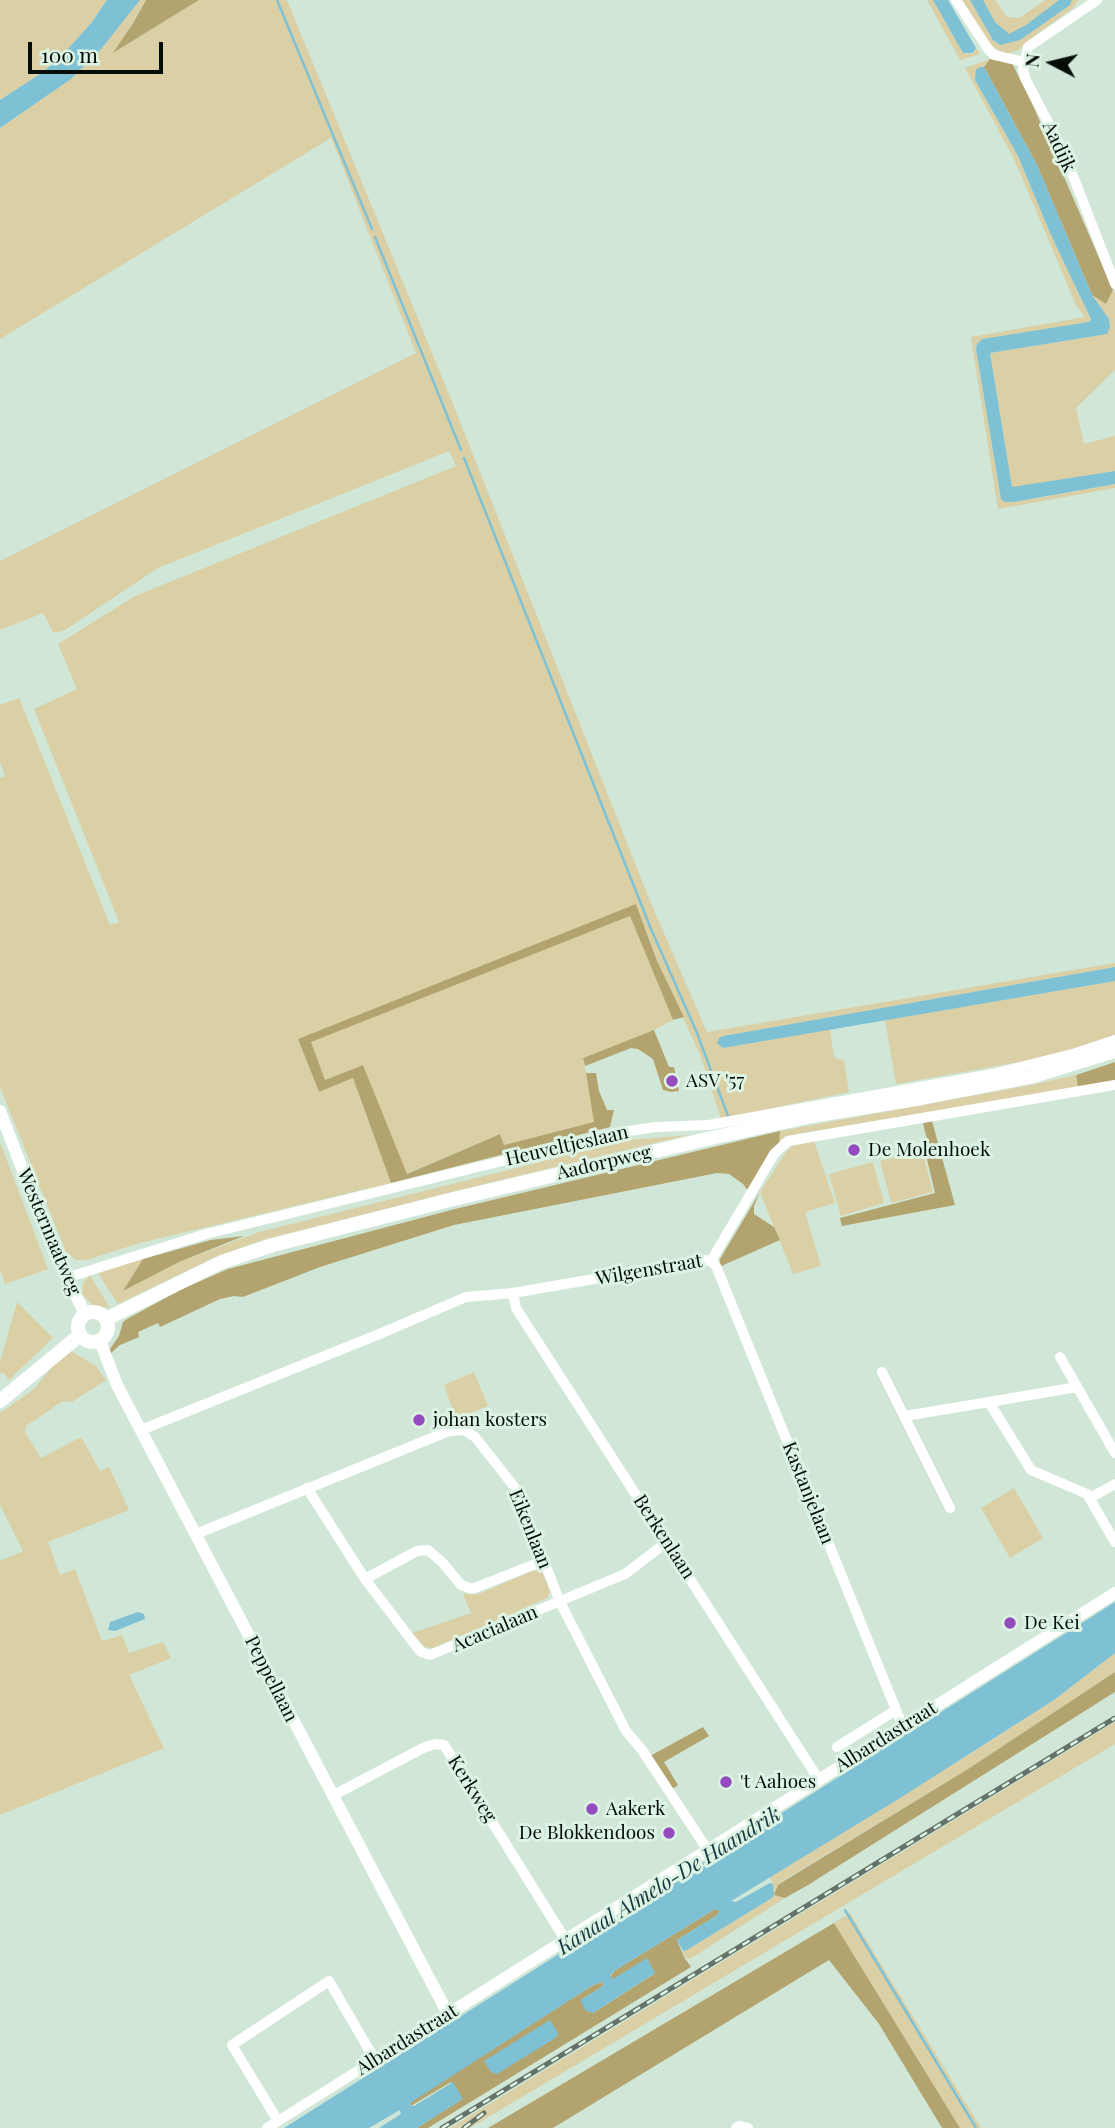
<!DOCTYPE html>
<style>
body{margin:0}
#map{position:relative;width:1115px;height:2128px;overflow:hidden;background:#d0e7d7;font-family:"Playfair Display",serif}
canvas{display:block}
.north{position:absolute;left:1017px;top:28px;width:70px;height:70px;-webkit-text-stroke:5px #ddf4e5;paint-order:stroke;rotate:277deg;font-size:19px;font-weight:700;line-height:28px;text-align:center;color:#060d09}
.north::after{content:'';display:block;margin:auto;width:24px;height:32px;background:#060d09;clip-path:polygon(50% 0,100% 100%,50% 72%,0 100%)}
.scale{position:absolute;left:28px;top:42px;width:135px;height:32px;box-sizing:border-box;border:4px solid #060d09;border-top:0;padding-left:9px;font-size:21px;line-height:24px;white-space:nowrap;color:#060d09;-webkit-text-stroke:5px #ddf4e5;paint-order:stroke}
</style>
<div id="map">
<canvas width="1115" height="2128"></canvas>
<div class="north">N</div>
<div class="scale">100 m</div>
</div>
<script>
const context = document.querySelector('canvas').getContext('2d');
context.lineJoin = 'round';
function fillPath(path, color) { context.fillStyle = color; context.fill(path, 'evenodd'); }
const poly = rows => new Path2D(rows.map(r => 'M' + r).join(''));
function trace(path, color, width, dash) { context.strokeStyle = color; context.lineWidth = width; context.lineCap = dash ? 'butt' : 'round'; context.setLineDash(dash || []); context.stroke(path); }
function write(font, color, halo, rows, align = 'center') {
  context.font = font + ' "Playfair Display",serif'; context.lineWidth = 6; context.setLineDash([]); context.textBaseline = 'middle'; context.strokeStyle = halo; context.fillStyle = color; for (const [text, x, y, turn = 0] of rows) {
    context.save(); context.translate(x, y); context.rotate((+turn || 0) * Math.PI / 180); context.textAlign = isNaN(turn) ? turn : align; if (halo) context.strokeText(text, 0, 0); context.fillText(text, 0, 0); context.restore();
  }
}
fillPath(poly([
 [0,0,107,0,92,22,67,50,43,72,0,100],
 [140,0,146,0,115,52,199,0,287,0,451,399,650,901,707,1032,1115,963,1115,967,723,1036,723,1048,830,1029,834,1057,844,1061,849,1092,721,1119,701,1057,657,961,636,904,298,1039,319,1092,353,1078,391,1183,140,1243,86,1260,76,1260,66,1252,0,1087,0,778,5,776,0,762,0,705,19,698,110,925,119,922,34,709,77,689,58,644,135,596,456,466,449,451,158,568,65,630,56,633,53,632,43,613,0,630,0,561,416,353,331,138,0,339,0,128,71,79,102,48],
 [927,0,933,0,963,53,973,54,976,48,980,54,960,60],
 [962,0,995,0,1007,17,1019,18,1045,0,1079,0,1073,8,1029,40,1019,50,1006,54,988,44],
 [990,59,984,67,980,67,975,80,1018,156,1050,233,1091,319,1089,322,977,344,976,349,1001,499,1013,502,1115,484,1115,488,998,509,971,337,1085,317,1076,305,1014,159,965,68],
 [1113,290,1115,294,1115,370,1076,408,1084,444,1115,436,1115,471,1012,488,990,353,1106,334,1109,319,1092,295,1106,304],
 [630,916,673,1020,654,1030,583,1058,595,1122,504,1145,499,1134,406,1174,363,1065,325,1080,310,1042],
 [1115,981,1115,1035,1088,1045,1019,1062,896,1084,885,1020],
 [1076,1075,1078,1087,796,1134,779,1145,780,1131,1031,1085],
 [689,1135,463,1189,262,1240,213,1258,118,1304,97,1272,143,1259,125,1290,179,1262,259,1232,629,1140],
 [814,1141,835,1203,805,1212,821,1266,793,1274,760,1192,786,1152,793,1146],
 [0,1142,48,1269,5,1284,0,1270],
 [922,1150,933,1192,891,1203,880,1161],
 [873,1162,884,1203,841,1216,829,1174],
 [90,1275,110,1308,94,1306,82,1294,83,1283],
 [17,1302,53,1338,9,1380,3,1372,0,1374,0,1362],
 [71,1351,96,1366,106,1380,72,1402,63,1401,26,1426,25,1432,41,1458,81,1437,100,1471,109,1467,129,1510,48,1542,60,1575,75,1569,102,1641,122,1635,129,1653,163,1642,171,1658,129,1675,164,1748,0,1815,0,1561,23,1551,0,1505,0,1413,33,1390,53,1366],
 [474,1372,488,1406,456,1419,444,1385],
 [1014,1488,1043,1538,1010,1558,981,1508],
 [532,1571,542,1571,550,1592,547,1598,433,1648,425,1647,412,1633,471,1613,463,1594,479,1594],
 [1115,1653,1115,1672,968,1769,784,1880,778,1885,782,1898,785,1898,690,1959,684,1957,683,1951,687,1950,772,1898,773,1884,770,1877,973,1752,1054,1700],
 [1115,1722,1115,1744,470,2128,450,2128],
 [850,1913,981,2128,960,2128,834,1923]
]), '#dbcfa6');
fillPath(poly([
 [146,0,199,0,113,53,133,23],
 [990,59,1012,63,1035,110,1113,290,1106,304,1092,295,1037,165,984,67],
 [636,904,657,961,684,1017,673,1020,630,916,311,1042,325,1080,363,1065,407,1174,500,1134,504,1145,594,1122,586,1073,596,1073,599,1091,607,1110,614,1110,610,1127,391,1183,353,1078,319,1092,298,1039],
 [654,1030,669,1067,674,1067,679,1091,671,1092,663,1090,653,1059,638,1049,631,1048,585,1066,583,1058],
 [1115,1062,1115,1081,1078,1087,1076,1075],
 [932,1121,955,1205,842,1226,840,1218,935,1193,924,1147,927,1140,923,1123],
 [780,1131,779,1145,749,1192,743,1184,729,1174,717,1173,454,1225,320,1267,243,1297,234,1296,220,1299,160,1327,158,1323,138,1332,139,1337,120,1345,110,1354,110,1349,119,1336,123,1322,127,1319,182,1289,228,1269,455,1209],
 [760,1192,754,1206,754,1214,774,1227,780,1240,719,1267,720,1259],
 [244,1236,179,1262,123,1291,143,1259,211,1240],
 [1115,1672,1115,1692,808,1885,785,1898,774,1895,778,1885,784,1881,968,1769],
 [703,1727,709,1736,664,1762,678,1785,671,1790,650,1756],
 [715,1909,720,1911,716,1916,677,1940,684,1957,691,1967,428,2128,417,2128,462,2099,451,2082,411,2106,410,2103,416,2098,593,1985,602,1982,604,1984,602,1987,581,2000,593,2013,654,1974,613,1979,610,1977,614,1971],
 [834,1923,960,2128,942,2128,879,2024,829,1960,553,2128,488,2128]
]), '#b3a46f');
fillPath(poly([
 [107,0,140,0,102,48,71,79,0,128,0,100,43,72,67,50,92,22],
 [933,0,948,0,976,48,973,53,963,53],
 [970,0,983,0,995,22,1009,34,1026,25,1059,0,1072,0,1070,5,1020,40,1000,45,993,40],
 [980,67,984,67,1037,165,1092,295,1109,319,1110,327,1107,334,990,353,1012,487,1115,471,1115,484,1013,502,1005,502,1001,499,976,349,977,344,982,339,1089,322,1091,319,1050,233,1018,156,975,80,976,70],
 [1115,967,1115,981,723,1048,717,1043,719,1038,723,1036],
 [1115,1602,1115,1653,1054,1700,897,1800,731,1901,736,1902,770,1883,773,1884,774,1895,772,1898,687,1950,683,1951,677,1940,716,1916,720,1911,715,1909,614,1971,610,1976,613,1979,647,1958,655,1973,593,2013,586,2011,580,2000,602,1987,604,1984,602,1982,593,1985,410,2103,411,2106,414,2106,453,2082,462,2097,461,2100,417,2128,379,2128,401,2114,400,2110,369,2128,284,2128],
 [138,1612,144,1614,145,1619,115,1631,108,1630,110,1622],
 [550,2020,558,2033,557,2037,497,2074,491,2072,484,2061]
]), '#7ec1d5');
trace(poly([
 [277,0,372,229],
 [375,237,461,450],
 [464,458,651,929,697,1033,728,1116],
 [845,1910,976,2128]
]), '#7ec1d5', 2.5);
trace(poly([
 [956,0,988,49,994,55,1024,62],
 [1097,0,1028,47,1023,69,1025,78,1065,155,1115,284],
 [711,1261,716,1266,903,1727],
 [711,1261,774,1154,788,1141,1115,1085],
 [66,1278,206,1234,616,1133,656,1127,709,1125,992,1074,1073,1054,1115,1040],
 [513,1293,516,1308,819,1780],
 [1060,1357,1115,1453],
 [882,1372,950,1508],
 [989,1402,1077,1387],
 [905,1416,989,1402,1031,1470,1087,1494,1115,1542],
 [141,1430,377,1335,466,1297,513,1293,704,1260,711,1261],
 [307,1488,365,1579,416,1646,421,1652,430,1655,625,1574,667,1542],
 [1090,1498,1115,1484],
 [196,1534,449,1431,464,1430,475,1437,516,1489,560,1602,626,1731,642,1750,707,1849],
 [365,1579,417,1551,428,1550,442,1562,461,1585,472,1589,543,1561],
 [837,1747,896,1710],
 [332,1796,423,1748,435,1744,444,1745,565,1939],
 [278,2121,232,2045,329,1981,375,2060],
 [267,2128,448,2014],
 [736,2128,739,2126,748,2128]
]), '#fff', 10);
trace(poly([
 [0,1111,53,1249,85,1314],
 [100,1341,117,1385,448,2014,1115,1593]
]), '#fff', 12);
trace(poly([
 '78 1327a15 15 0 1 1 30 0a15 15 0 1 1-30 0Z',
 [106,1319,222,1262,273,1245,454,1199,711,1138,812,1116,922,1098,1030,1077,1115,1051],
 [0,1401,80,1335]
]), '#fff', 14);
const rail = poly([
 [442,2128,1115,1718],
 [464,2128,484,2113]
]);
trace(rail, '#647269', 5);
trace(rail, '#ddf4e5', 2.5, [8]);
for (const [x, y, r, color] of [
 [672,1081,7,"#934bbe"],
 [854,1150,7,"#934bbe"],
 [419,1420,7,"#934bbe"],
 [1010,1623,7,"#934bbe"],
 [726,1782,7,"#934bbe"],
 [592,1809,7,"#934bbe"],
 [669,1833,7,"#934bbe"]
]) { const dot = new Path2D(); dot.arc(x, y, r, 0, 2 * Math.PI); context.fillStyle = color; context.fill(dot); trace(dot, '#ddf4e5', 2.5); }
write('19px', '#060d09', '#ddf4e5', [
 ["Aadijk",1059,147,65],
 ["Heuveltjeslaan",567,1146,-13],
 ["Aadorpweg",604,1163,-13],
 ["Westermaatweg",49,1232,67],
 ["Wilgenstraat",649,1270,-10],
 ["Kastanjelaan",808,1493,68],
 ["Eikenlaan",530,1529,68],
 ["Berkenlaan",664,1537,57],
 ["Acacialaan",495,1629,-23],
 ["Peppellaan",271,1679,63],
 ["Albardastraat",886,1737,-32],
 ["Kerkweg",472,1789,58],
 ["Albardastraat",407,2040,-32]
]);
write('19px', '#060d09', '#ddf4e5', [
 ["ASV '57",686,1081],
 ["De Molenhoek",868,1150],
 ["johan kosters",433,1420],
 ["De Kei",1024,1623],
 ["'t Aahoes",740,1782],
 ["Aakerk",606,1809],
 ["De Blokkendoos",655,1833,"right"]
], 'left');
write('italic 21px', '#163740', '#ddf4e5', [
 ["Kanaal Almelo-De Haandrik",669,1881,-32]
]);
</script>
